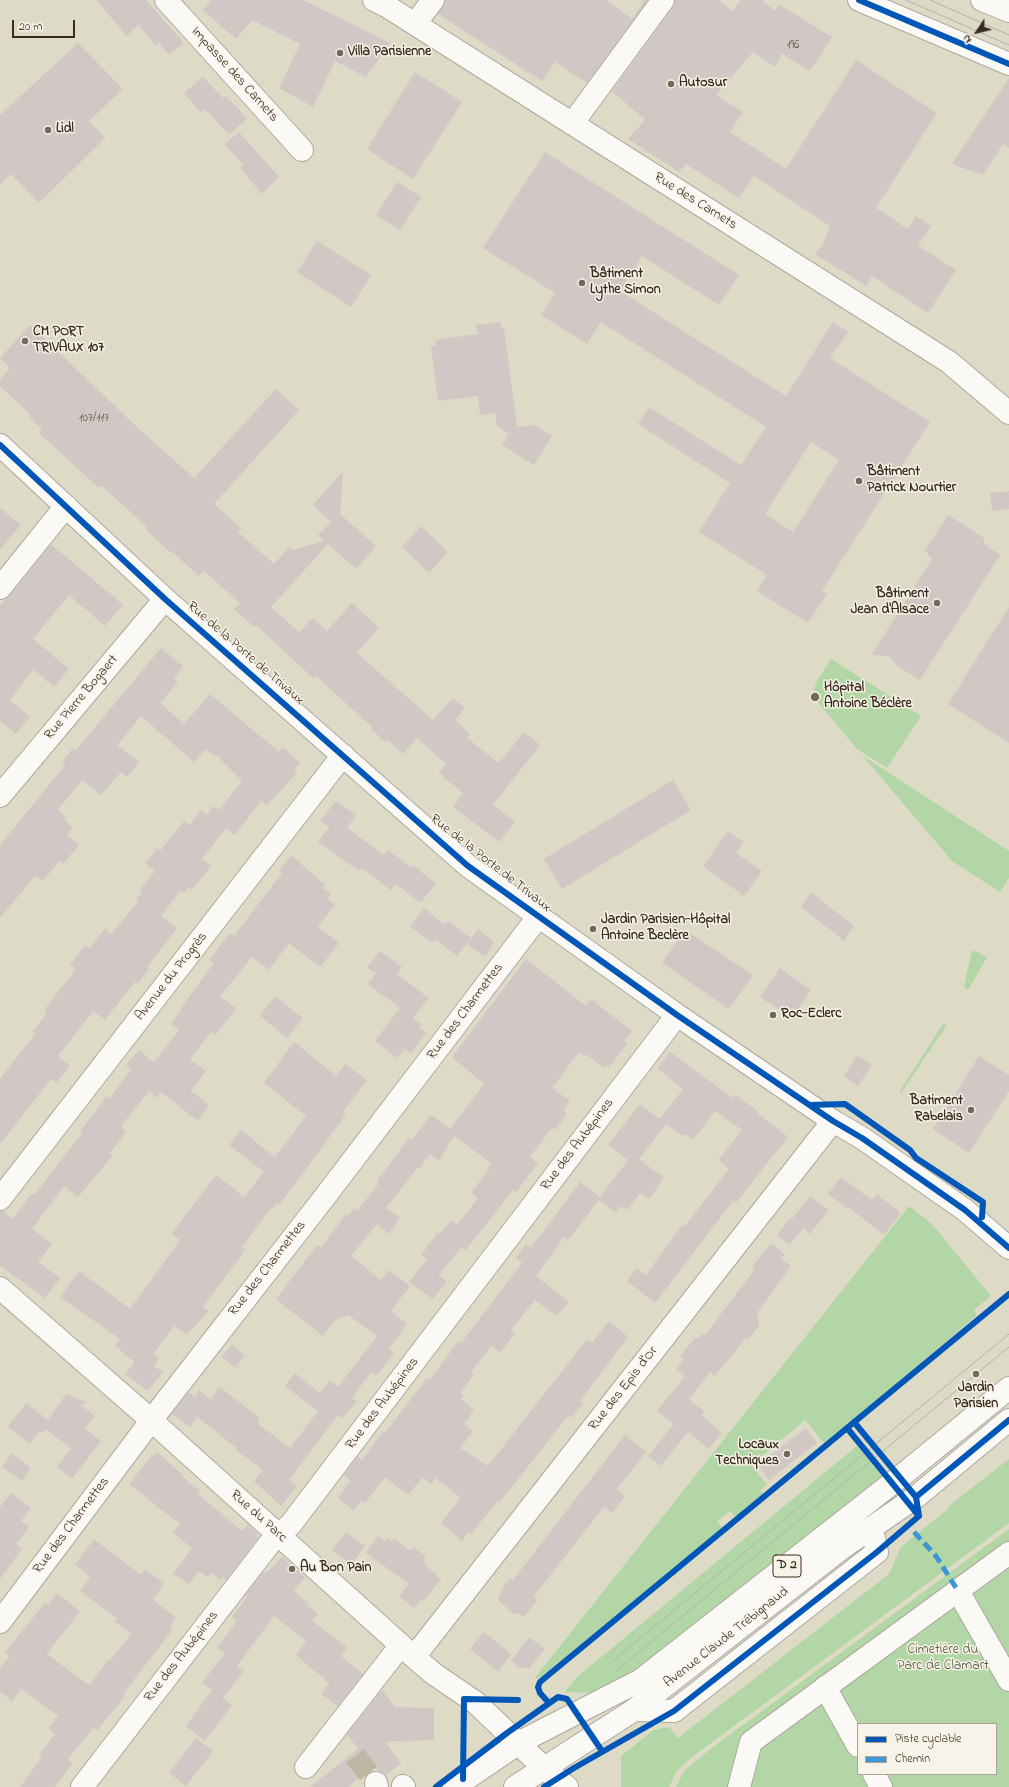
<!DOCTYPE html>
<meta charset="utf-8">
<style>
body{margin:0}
#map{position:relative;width:1009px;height:1787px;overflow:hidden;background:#dddac6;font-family:"Indie Flower",sans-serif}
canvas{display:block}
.legend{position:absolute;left:857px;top:1723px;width:140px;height:52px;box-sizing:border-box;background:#f7f3e8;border:1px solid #aca397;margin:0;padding:5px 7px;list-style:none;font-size:12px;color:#3b2a1e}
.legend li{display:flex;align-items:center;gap:8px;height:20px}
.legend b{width:20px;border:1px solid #aca397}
.north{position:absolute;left:957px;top:12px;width:40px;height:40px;-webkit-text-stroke:3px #f7f3e8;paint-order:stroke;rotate:235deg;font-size:11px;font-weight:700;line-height:16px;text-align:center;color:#3b2a1e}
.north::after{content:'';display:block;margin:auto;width:14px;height:18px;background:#3b2a1e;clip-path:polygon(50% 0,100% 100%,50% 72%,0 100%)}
.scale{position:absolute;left:12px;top:20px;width:63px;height:18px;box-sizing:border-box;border:2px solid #3b2a1e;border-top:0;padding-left:5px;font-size:12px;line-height:14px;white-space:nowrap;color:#3b2a1e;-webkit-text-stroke:3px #f7f3e8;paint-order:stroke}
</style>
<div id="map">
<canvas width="1009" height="1787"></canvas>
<ul class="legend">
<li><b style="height:5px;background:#0057b8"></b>Piste cyclable</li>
<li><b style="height:5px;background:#3e96d5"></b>Chemin</li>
</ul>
<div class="north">N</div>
<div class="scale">20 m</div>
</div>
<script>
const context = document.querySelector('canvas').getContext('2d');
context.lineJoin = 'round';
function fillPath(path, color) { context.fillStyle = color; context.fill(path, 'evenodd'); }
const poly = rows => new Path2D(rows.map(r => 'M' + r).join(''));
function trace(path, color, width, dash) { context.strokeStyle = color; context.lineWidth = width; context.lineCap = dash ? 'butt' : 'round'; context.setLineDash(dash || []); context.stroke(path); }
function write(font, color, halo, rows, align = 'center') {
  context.font = font + ' "Indie Flower",sans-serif'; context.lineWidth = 3; context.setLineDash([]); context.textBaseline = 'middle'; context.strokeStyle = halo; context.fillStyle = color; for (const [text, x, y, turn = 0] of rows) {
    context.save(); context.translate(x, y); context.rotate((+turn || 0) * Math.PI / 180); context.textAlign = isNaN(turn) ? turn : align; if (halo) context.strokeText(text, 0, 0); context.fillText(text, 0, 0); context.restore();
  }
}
fillPath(poly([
 [831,659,921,716,887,768,857,749,816,700,814,690,817,681],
 [863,756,1009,851,1009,878,1000,892,952,861],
 [972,950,987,957,968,990,964,987],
 [943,1024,947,1025,901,1093,900,1091],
 [909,1206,932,1224,991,1296,974,1310,977,1315,825,1444,805,1420,751,1465,767,1485,760,1490,763,1493,735,1517,730,1511,717,1521,722,1528,541,1677,534,1679],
 [857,1446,883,1477,633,1674,590,1693,565,1692,577,1677],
 [1009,1459,1009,1523,688,1760,677,1771,669,1787,621,1787,621,1756,654,1730,669,1727,678,1738,889,1574,901,1547,948,1509,950,1505],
 [1009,1529,1009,1787,676,1787,684,1771,713,1747],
 [858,1724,996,1724,996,1774,858,1774]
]), '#b2d6a6');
fillPath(poly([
 [96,0,146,0,184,43,169,55,159,43,156,46,138,25,127,36],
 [211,0,303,0,390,43,366,77,335,61,313,107,279,88,300,44,252,20,236,39,203,10],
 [445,0,606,0,632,19,645,0,648,0,587,83,555,62,542,81,438,14,443,7],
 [675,0,719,0,732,11,741,0,762,0,775,11,780,5,832,37,810,71,782,54,775,67,753,52,716,95,743,112,730,132,786,169,856,60,937,113,876,208,908,229,916,216,931,226,918,246,956,270,928,313,872,276,866,286,815,254,823,245,830,226,754,176,739,198,686,164,679,172,628,139,645,120,612,91,673,7],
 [78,43,123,89,89,121,105,138,39,203,11,174,0,185,0,115],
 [415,72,462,102,413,179,367,149],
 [203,77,223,98,226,96,247,118,229,135,205,109,201,113,184,93],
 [1009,78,1009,148,1003,144,983,175,952,164],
 [239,132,279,177,262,194,240,168,243,165,226,146,225,144],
 [545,152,739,275,719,305,642,256,620,291,786,396,833,322,848,332,830,358,930,422,822,591,827,594,808,623,757,591,767,575,699,532,730,483,638,424,649,407,741,465,766,427,601,322,587,344,541,315,555,293,483,248],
 [811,442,839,460,793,532,765,514],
 [397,182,421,197,400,230,376,215],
 [317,241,371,275,351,307,297,272],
 [501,322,501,328,504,328,517,427,535,425,552,436,534,465,502,445,509,434,497,426,495,413,480,415,478,396,438,401,431,346,436,345,435,340,478,334,476,325],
 [30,325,139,429,194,478,276,389,299,410,214,504,241,528,238,532,274,564,289,547,293,550,324,541,318,535,331,522,313,505,343,471,340,514,376,546,356,569,328,544,271,607,299,632,313,618,327,631,352,603,379,628,357,653,433,720,453,698,465,708,455,720,470,734,467,738,499,763,524,732,540,745,493,805,515,822,499,842,453,807,463,793,439,773,446,764,417,738,403,754,387,739,385,742,371,729,372,727,316,676,313,678,256,625,254,627,234,609,240,603,204,571,199,576,171,551,170,552,146,530,148,528,102,486,99,488,39,433,42,429,28,416,30,414,0,386,0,380,10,368,0,358],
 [1009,491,1009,509,992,511,990,493],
 [0,508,21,525,0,549],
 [948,515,984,538,984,544,1000,555,920,680,897,666,890,657,872,654,932,559,925,550],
 [421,526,448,552,429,573,402,547],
 [51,544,123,605,105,626,69,595,33,639,69,669,54,687,33,670,10,700,30,717,16,734,0,721,0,606],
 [1009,607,1009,743,948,704],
 [161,648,183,666,174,679,178,682,160,703,184,724,210,694,279,752,283,747,300,763,294,770,297,773,267,805,261,801,235,835,226,828,202,859,211,866,192,890,189,887,184,893,180,891,161,916,177,928,147,967,149,969,138,984,135,982,105,1020,93,1011,58,1056,70,1066,56,1083,51,1079,0,1144,0,1079,35,1034,32,1032,47,1013,44,1010,76,969,70,965,85,945,89,949,105,928,111,934,138,902,136,900,142,893,139,891,155,871,145,863,157,848,160,851,184,821,190,825,201,810,207,815,213,806,219,810,242,781,218,757,205,750,194,762,141,716,117,745,139,762,127,777,121,772,101,795,82,780,58,810,66,817,64,819,73,827,67,835,79,845,63,864,59,861,43,881,36,875,0,918,0,845,65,765,62,762,73,748,76,750],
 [673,780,691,810,562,889,544,859],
 [336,801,356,815,347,828,384,855,388,850,412,868,414,866,436,884,420,903,396,884,391,890,362,868,359,871,318,842,329,827,320,821],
 [728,831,744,842,736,853,762,871,744,896,703,866],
 [291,855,325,885,323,888,331,894,328,899,335,905,318,927,339,943,320,967,289,943,269,970,252,957,220,996,236,1008,215,1036,211,1032,190,1059,206,1071,191,1091,209,1105,198,1121,161,1092,157,1098,149,1091,121,1126,126,1133,110,1153,113,1155,78,1197,64,1186,32,1229,52,1244,38,1262,60,1278,45,1298,0,1266,0,1211,3,1211,13,1219,31,1194,34,1195,83,1132,81,1130,107,1096,110,1098,131,1069,126,1065,139,1050,154,1062,179,1030,171,1024,181,1010,180,1009,214,963,209,960,230,933,234,936,282,873,279,871],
 [811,892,854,926,844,941,801,907],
 [424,908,445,925,448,921,471,938,457,956,435,939,432,943,410,926],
 [478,929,494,942,485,957,467,944],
 [685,930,753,975,729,1009,662,963],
 [380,951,402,967,397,974,429,998,413,1018,421,1024,419,1027,426,1033,411,1054,405,1048,397,1058,375,1041,400,1008,368,984,376,973,367,967],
 [526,959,586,1006,591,999,632,1031,624,1041,627,1044,609,1068,606,1065,604,1068,586,1054,585,1056,579,1052,552,1088,570,1101,563,1110,567,1114,555,1130,552,1128,530,1157,538,1163,516,1192,513,1190,466,1250,461,1247,439,1275,447,1282,433,1299,409,1282,427,1259,421,1255,438,1232,440,1234,451,1220,457,1225,478,1198,471,1193,490,1168,488,1167,491,1163,454,1136,439,1161,430,1154,419,1169,417,1168,386,1208,400,1218,389,1234,377,1224,351,1256,381,1280,389,1270,410,1286,391,1311,407,1324,389,1349,394,1354,376,1376,371,1372,352,1398,357,1401,343,1418,338,1415,289,1480,297,1486,281,1506,254,1481,263,1470,236,1450,237,1448,197,1417,190,1427,172,1414,189,1392,195,1397,199,1390,210,1399,220,1387,260,1418,257,1423,290,1448,318,1411,285,1386,295,1373,320,1393,330,1380,338,1387,377,1336,348,1315,335,1320,323,1336,276,1299,317,1245,321,1248,345,1215,348,1216,355,1208,358,1210,379,1183,377,1181,409,1138,412,1140,431,1115,450,1129,484,1084,452,1057],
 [780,968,811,990,792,1018,760,997],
 [275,996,303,1018,287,1038,260,1016],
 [294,1042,336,1076,345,1064,367,1080,343,1112,346,1114,315,1157,279,1205,277,1203,272,1209,271,1208,242,1247,245,1250,238,1260,203,1307,209,1311,187,1335,174,1326,153,1354,159,1358,154,1366,163,1372,148,1391,125,1374,135,1362,115,1346,120,1339,60,1297,79,1271,130,1309,180,1240,172,1233,216,1175,244,1197,264,1172,229,1145,241,1130,275,1157,306,1116,264,1083],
 [670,1052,733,1098,735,1095,758,1111,757,1113,788,1137,736,1203,733,1201,655,1303,627,1281,637,1268,646,1275,682,1225,684,1227,729,1169,718,1160,742,1130,715,1111,693,1140,685,1134,683,1136,666,1124,639,1159,664,1178,649,1199,640,1193,627,1210,621,1206,616,1212,599,1200,568,1240,564,1237,536,1276,569,1302,557,1316,535,1300,511,1330,515,1333,500,1353,491,1346,471,1372,474,1374,460,1393,464,1396,461,1399,474,1410,464,1424,473,1431,460,1448,488,1466,587,1339,592,1343,609,1321,628,1337,580,1401,583,1403,577,1411,571,1418,568,1416,500,1502,498,1501,471,1534,468,1532,462,1541,441,1523,461,1498,436,1478,431,1484,423,1477,408,1495,385,1477,365,1503,361,1501,354,1511,338,1498,350,1480,344,1475,358,1456,362,1460,383,1431,385,1433,427,1378,430,1380,458,1341,461,1343,522,1263,516,1258,526,1244,531,1248,580,1182,600,1197,628,1160,608,1145,640,1104,660,1119,683,1089,657,1068],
 [857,1055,872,1065,858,1086,844,1076],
 [979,1056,1009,1075,1009,1091,969,1153,933,1129],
 [841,1177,872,1200,877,1194,901,1213,884,1235,848,1207,847,1208,828,1194],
 [810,1196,829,1210,810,1234,804,1228,789,1245,777,1235,790,1218,795,1221,792,1219],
 [771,1243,785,1255,781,1259,791,1266,757,1313,759,1326,748,1340,746,1338,715,1376,710,1372,689,1399,704,1411,701,1415,722,1433,709,1449,688,1432,661,1466,648,1456,674,1424,657,1411,685,1376,676,1369,684,1359,680,1356,696,1337,698,1339,703,1333,705,1335,755,1269,752,1267],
 [232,1344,245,1355,235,1368,222,1357],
 [66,1394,87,1402,81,1405,95,1416,85,1429,101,1441,72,1479,57,1467,71,1448,46,1430,41,1433,39,1431,30,1444,8,1427,26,1403,48,1420],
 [806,1428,817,1443,769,1480,758,1465],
 [625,1435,646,1452,617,1489,625,1496,612,1513,604,1507,534,1596,538,1600,524,1617,519,1614,514,1614,498,1600,502,1589,510,1578,513,1580],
 [157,1452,184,1476,183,1477,200,1491,198,1494,242,1531,247,1525,257,1533,258,1538,226,1580,223,1577,220,1580,211,1573,207,1577,199,1571,189,1584,173,1574,192,1548,173,1533,180,1524,129,1484,152,1455,154,1456],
 [12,1453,31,1468,22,1481,2,1467],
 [11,1493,31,1508,21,1521,29,1527,16,1544,22,1549,0,1579,0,1507],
 [346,1532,365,1546,351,1565,332,1550],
 [378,1536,384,1541,387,1538,392,1541,394,1538,410,1551,414,1547,426,1557,423,1561,427,1564,425,1566,441,1579,424,1601,421,1599,414,1608,399,1596,409,1584,366,1553],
 [94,1539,141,1575,145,1569,164,1583,153,1600,176,1618,170,1626,173,1629,123,1694,125,1696,97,1731,93,1728,68,1759,73,1763,55,1787,20,1787,42,1757,39,1755,55,1734,48,1728,58,1716,21,1689,12,1701,0,1692,0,1668,10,1656,5,1652,45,1603,48,1605,57,1593,80,1611,47,1654,89,1685,108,1660,110,1661,131,1634,114,1621,117,1618,80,1591,90,1577,75,1564],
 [282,1557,305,1577,294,1591,309,1604,307,1606,318,1614,312,1621,347,1647,341,1656,363,1674,338,1706,321,1694,329,1683,296,1655,306,1641,274,1616,237,1666,244,1671,223,1698,232,1705,205,1741,186,1726,212,1690,202,1683,225,1653,217,1647,237,1621,232,1617,247,1597,245,1595,264,1571,265,1574],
 [484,1632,511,1654,498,1672,470,1649],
 [529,1637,545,1649,529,1668,520,1668,511,1661],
 [382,1690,395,1707,434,1708,434,1740,385,1742,401,1763,386,1775,374,1768,361,1780,359,1778,348,1787,310,1787,358,1749,347,1734],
 [196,1738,213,1751,186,1786,169,1773]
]), '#d1c8c5');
trace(poly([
 [355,1756,376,1783]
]), '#bdb7a4', 22, [22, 11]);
const minor = poly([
 [166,0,302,150],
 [374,0,388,7,949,362,1009,413],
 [859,0,1009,64],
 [415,24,433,0],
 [572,124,663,0],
 [0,445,165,599,468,866,677,1015,833,1121,862,1138,965,1210,1009,1248],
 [0,588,66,506],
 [0,796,165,599],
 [0,1199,343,755],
 [0,1288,151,1420,414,1657,434,1674,475,1702,544,1768,567,1787],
 [958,1591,1009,1680],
 [0,1622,160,1409,327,1194,538,917],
 [414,1657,833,1121],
 [825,1687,858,1746],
 [634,1710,674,1711,877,1552,872,1529],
 [306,1767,401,1645],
 [874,1774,881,1787],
 [376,1783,377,1787],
 [403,1786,404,1787],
 [82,1787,270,1543,291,1524,677,1015],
 [739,1787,751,1742,1009,1553]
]);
const major = poly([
 [982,0,1009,11],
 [454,1787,522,1741,641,1680,900,1477,1009,1388],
 [515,1787,634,1710,842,1548,916,1497,1009,1420]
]);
trace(minor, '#ada99c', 24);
trace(major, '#ada99c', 24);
trace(minor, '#faf9f6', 22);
trace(major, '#faf9f6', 22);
trace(poly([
 [906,0,1009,45],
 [930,0,1009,35],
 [610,1663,1009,1334],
 [616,1671,1009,1347]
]), '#b4b2ad', 1);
trace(poly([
 [914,1532,936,1556,958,1591]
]), '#3e96d5', 5, [10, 5]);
trace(poly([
 [859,0,1009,64],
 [0,445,165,599,468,866,677,1015,833,1121,862,1138,965,1210,1009,1248],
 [810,1105,845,1104,910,1150,916,1158,983,1202,982,1217],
 [854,1422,916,1497,919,1516],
 [847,1428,919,1516],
 [916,1497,1009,1420],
 [549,1703,540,1693,538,1687,540,1682,1009,1294],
 [463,1779,464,1699,518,1700],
 [436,1787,507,1733,558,1697,567,1699,602,1751],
 [544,1787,574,1768,674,1711,877,1552,919,1516]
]), '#0057b8', 6);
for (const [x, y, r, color] of [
 [340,53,4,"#746859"],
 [671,84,4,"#746859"],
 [48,130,4,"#746859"],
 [582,283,4,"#746859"],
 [25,341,4,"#746859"],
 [859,481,4,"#746859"],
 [937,603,4,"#746859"],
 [815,697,5,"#746859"],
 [593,929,4,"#746859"],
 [773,1015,4,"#746859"],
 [971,1110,4,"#746859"],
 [976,1374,4,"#746859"],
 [787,1454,4,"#746859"],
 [292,1569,4,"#746859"]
]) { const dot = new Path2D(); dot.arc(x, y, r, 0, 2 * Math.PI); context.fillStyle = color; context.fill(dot); trace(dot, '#f7f3e8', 1.5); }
write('12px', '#605248', null, [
 ["196",793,46],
 ["107/117",94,419]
]);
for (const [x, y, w] of [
 [787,1566,28]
]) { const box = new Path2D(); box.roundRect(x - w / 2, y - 11, w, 22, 3); context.fillStyle = '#f7f3e8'; context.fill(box); trace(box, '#3b2a1e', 1); }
write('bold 13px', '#3b2a1e', null, [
 ["D 2",787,1566]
]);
write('bold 14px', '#3b2a1e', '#f7f3e8', [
 ["Villa Parisienne",348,53],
 ["Autosur",679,84],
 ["Lidl",56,130],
 ["Bâtiment",590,275],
 ["Lythe Simon",590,291],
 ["CM PORT",33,333],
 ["TRIVAUX 107",33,349],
 ["Bâtiment",867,473],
 ["Patrick Nourtier",867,489],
 ["Bâtiment",929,595,"right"],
 ["Jean d'Alsace",929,611,"right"],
 ["Hôpital",824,689],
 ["Antoine Béclère",824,705],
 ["Jardin Parisien-Hôpital",601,921],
 ["Antoine Beclère",601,937],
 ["Roc-Eclerc",781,1015],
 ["Batiment",963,1102,"right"],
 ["Rabelais",963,1118,"right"],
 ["Jardin",976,1389,"center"],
 ["Parisien",976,1405,"center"],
 ["Locaux",779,1446,"right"],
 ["Techniques",779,1462,"right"],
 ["Au Bon Pain",300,1569]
], 'left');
write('14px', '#3b2a1e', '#f7f3e8', [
 ["Impasse des Carnets",234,75,48],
 ["Rue des Carnets",695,202,32],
 ["Rue de la Porte de Trivaux",245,654,41],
 ["Rue Pierre Bogaert",82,698,-50],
 ["Rue de la Porte de Trivaux",490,864,38],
 ["Avenue du Progrès",172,977,-52],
 ["Rue des Charmettes",466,1012,-53],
 ["Rue des Aubépines",578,1145,-53],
 ["Rue des Charmettes",268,1269,-52],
 ["Rue des Epis d'Or",624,1389,-52],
 ["Rue des Aubépines",383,1404,-53],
 ["Rue du Parc",258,1517,42],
 ["Rue des Charmettes",72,1526,-53],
 ["Avenue Claude Trébignaud",727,1638,-38],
 ["Rue des Aubépines",182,1657,-52]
]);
write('14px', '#50543a', '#f7f3e8', [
 ["Cimetière du",943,1651],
 ["Parc de Clamart",943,1667]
]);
</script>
